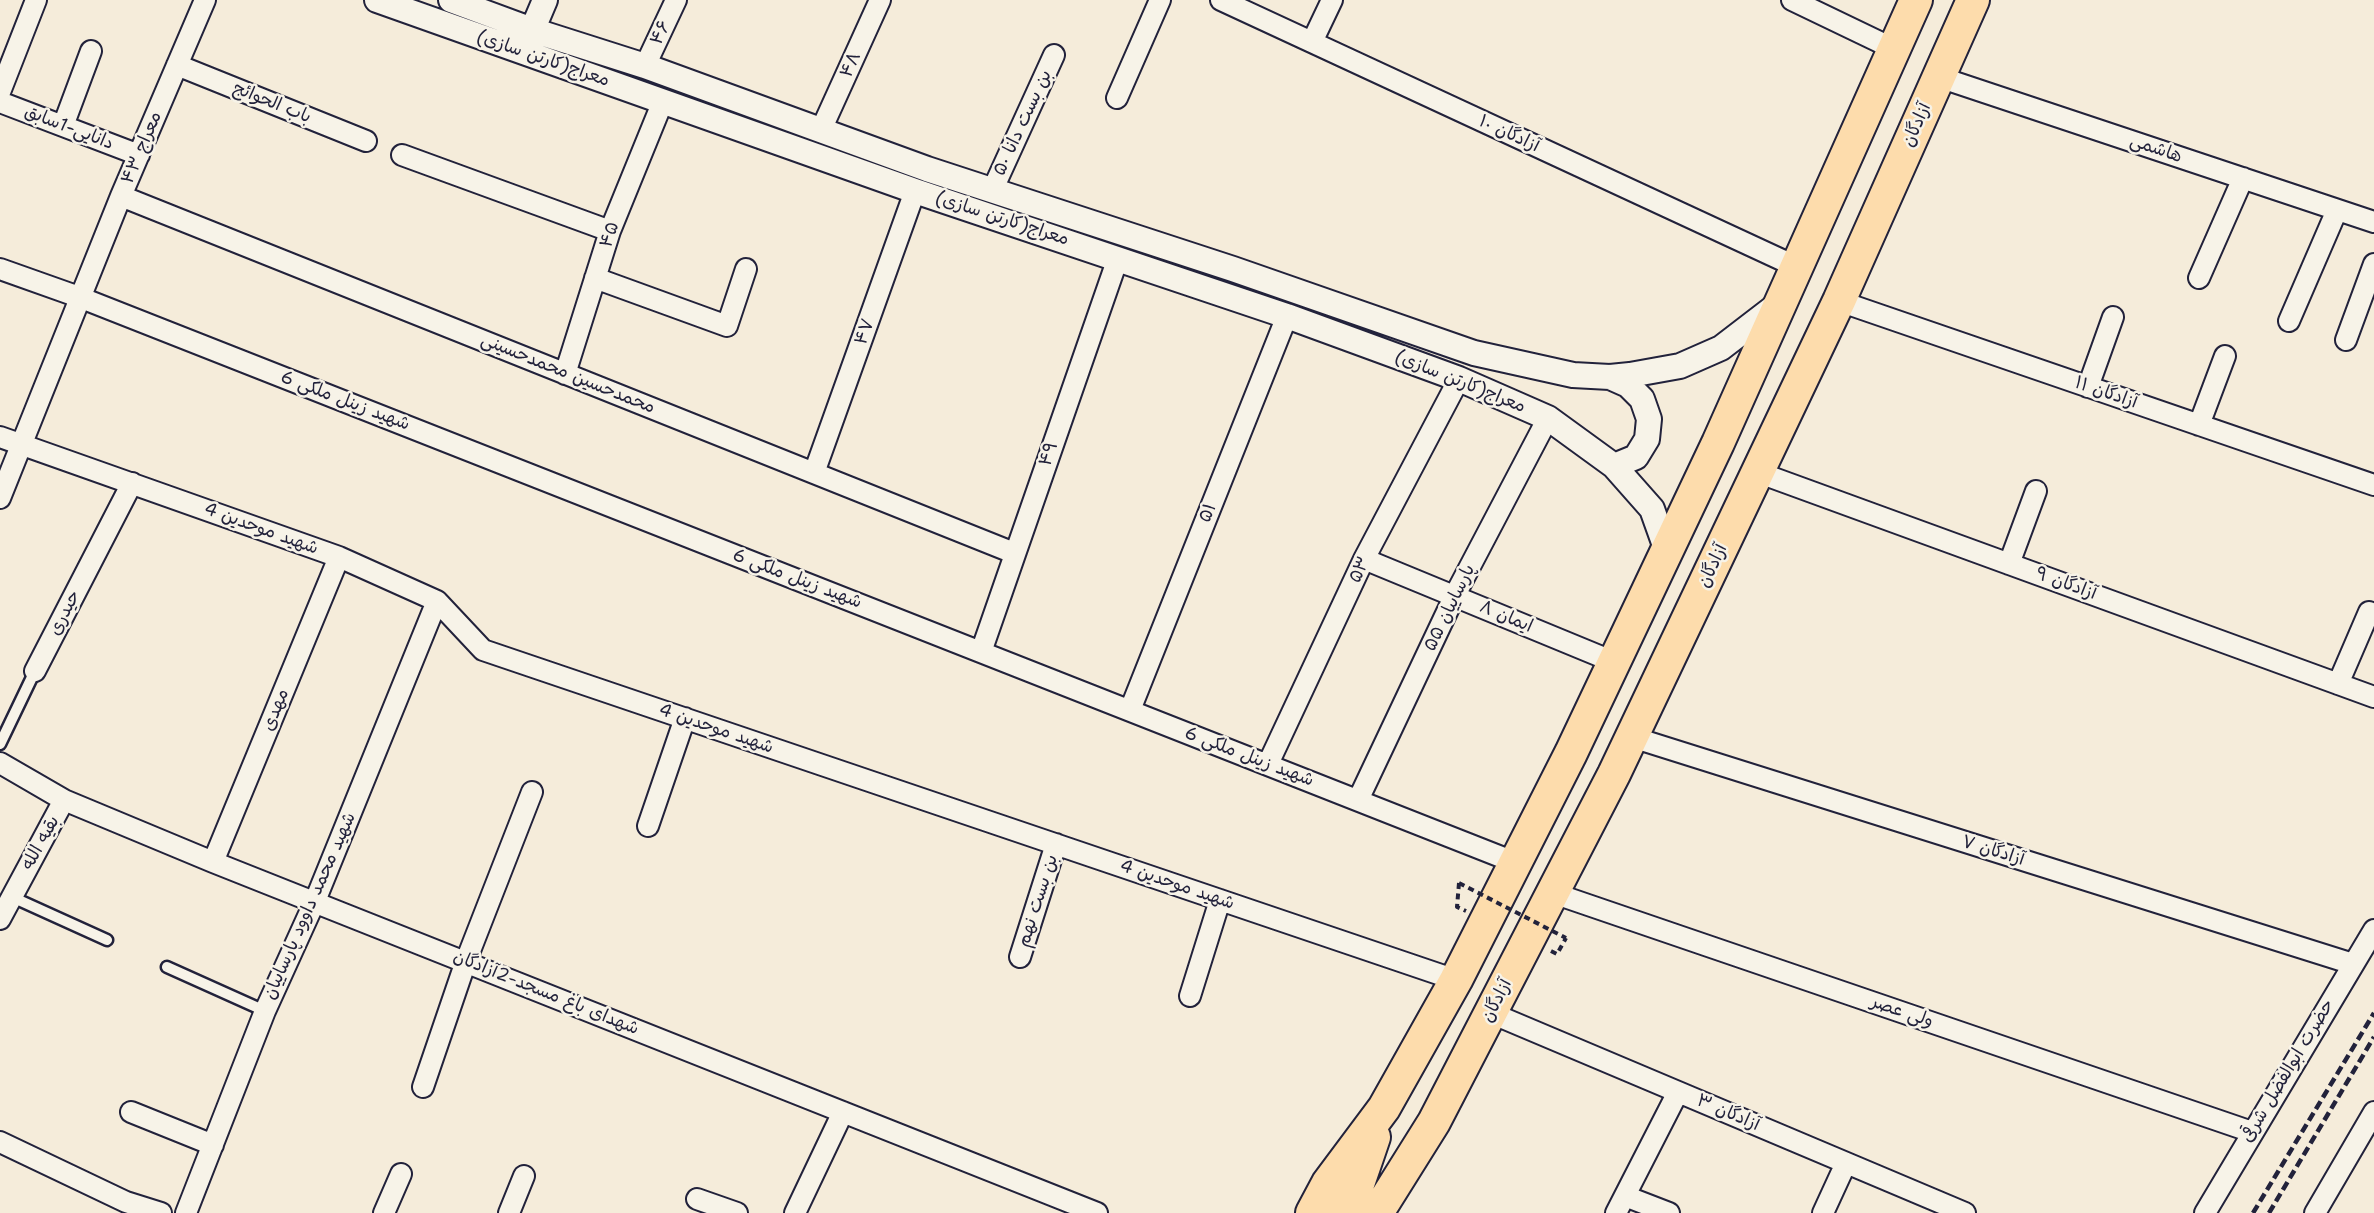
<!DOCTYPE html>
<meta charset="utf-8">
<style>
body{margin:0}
canvas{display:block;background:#f5ecda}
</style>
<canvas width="2374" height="1213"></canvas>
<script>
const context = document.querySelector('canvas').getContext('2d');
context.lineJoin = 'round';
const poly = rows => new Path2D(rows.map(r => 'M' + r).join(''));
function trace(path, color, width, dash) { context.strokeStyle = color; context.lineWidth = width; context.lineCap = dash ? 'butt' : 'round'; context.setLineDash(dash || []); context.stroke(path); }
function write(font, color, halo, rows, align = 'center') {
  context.font = font + ' "Shantell Sans","Playpen Sans Arabic",sans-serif'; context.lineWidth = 5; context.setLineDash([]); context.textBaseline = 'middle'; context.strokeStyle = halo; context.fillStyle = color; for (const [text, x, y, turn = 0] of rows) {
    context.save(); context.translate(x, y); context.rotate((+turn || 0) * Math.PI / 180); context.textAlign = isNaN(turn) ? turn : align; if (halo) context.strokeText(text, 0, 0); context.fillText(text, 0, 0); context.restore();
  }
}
const service = poly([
 [0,744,35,671],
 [12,897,107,940],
 [167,967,265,1011]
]);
const minor = poly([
 [1221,0,1797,267],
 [1792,0,1894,49],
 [1312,42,1332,0],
 [177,65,366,141],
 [645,66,676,0],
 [1939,77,2374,222],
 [0,92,36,0],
 [1117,98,1160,0],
 [0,102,139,155],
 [63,126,91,51],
 [821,130,880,0],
 [402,155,610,231],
 [992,191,1054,55],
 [121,196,1014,553],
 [0,269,79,297,1514,862],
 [595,278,727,326,746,269],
 [2199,278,2243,178],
 [1839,301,2374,485],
 [2289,321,2337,210],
 [2346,340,2374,264],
 [565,374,610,231,663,101],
 [2088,387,2113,317],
 [2199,425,2225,356],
 [0,437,339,557,437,601,483,650,1456,980],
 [1757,472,2374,697],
 [814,473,915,191],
 [0,498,121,196,205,0],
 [1364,559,1614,662],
 [2009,564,2036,491],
 [981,652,1118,258],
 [35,671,132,483],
 [2338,684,2369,612],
 [1130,710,1287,316],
 [1632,737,2353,964],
 [0,763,64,800,213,862,1097,1213],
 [1268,764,1364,559,1459,379],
 [1358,800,1455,595,1548,418],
 [648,826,685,718],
 [213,862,339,557],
 [1553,893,2252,1132],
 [0,919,64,800],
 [1020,957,1056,844],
 [1190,996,1220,900],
 [1491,1013,1965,1213],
 [423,1087,466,961,532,792],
 [131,1112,213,1145],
 [0,1142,126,1202,161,1213],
 [1625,1196,1669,1213],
 [697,1199,737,1213],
 [186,1213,265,1011,315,901,437,601],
 [384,1213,401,1174],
 [509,1213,524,1176],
 [795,1213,843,1112],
 [1616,1213,1678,1092],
 [1823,1213,1846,1163],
 [2205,1213,2374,930],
 [2315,1213,2374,1112]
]);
const tertiary = poly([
 [377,0,915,191,1287,316,1459,379,1548,418,1614,466,1652,509,1667,551],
 [451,0,532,30,645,66,927,169,1233,269,1474,353,1573,375,1610,377,1630,375,1680,366,1721,348,1777,305],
 [526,45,545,0],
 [1610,377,1628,385,1642,399,1649,419,1647,439,1636,457,1614,466]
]);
const primary = poly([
 [1312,1213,1328,1183,1384,1108,1456,980,1571,753,1718,443,1916,0],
 [1343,1213,1357,1187,1374,1137],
 [1377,1213,1434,1122,1614,774,1839,301,1973,0]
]);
trace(service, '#22223b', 15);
trace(minor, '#22223b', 24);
trace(tertiary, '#22223b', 28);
trace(primary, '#22223b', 36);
trace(poly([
 [1459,883,1457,907,1466,911],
 [1551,951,1557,954,1566,938]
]), '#22223b', 4, [6, 4.5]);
trace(service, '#f7f3e8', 10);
trace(minor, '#f7f3e8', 20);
trace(tertiary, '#f7f3e8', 24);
trace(primary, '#fddcac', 32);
trace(poly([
 [2253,1213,2374,1013],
 [2269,1213,2374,1037]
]), '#22223b', 4.5, [9, 4.5]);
trace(poly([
 [1459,883,1566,938]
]), '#22223b', 4, [6, 4.5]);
write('18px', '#22223b', '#f7f3e8', [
 ["۴۶",661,33,-65],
 ["معراج(کارتن سازی)",543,59,19],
 ["۴۸",851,65,-66],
 ["باب الحوائج",272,103,22],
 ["بن بست دانا ۵۰",1023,123,-65],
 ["آزادگان",1917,125,-66],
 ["دانایی-1سابق",69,128,21],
 ["۱۰ آزادگان",1509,134,25],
 ["معراج ۴۳",142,148,-67],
 ["هاشمی",2156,149,19],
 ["معراج(کارتن سازی)",1002,219,18],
 ["۴۵",610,235,-71],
 ["۴۷",865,332,-70],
 ["محمدحسین محمدحسینی",568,374,22],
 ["معراج(کارتن سازی)",1460,382,22],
 ["۱۱ آزادگان",2106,393,19],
 ["6 شهید زینل ملکی",345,401,21],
 ["۴۹",1049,454,-71],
 ["۵۱",1208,513,-68],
 ["4 شهید موحدین",261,529,20],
 ["آزادگان",1713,566,-65],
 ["۵۳",1360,570,-64],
 ["6 شهید زینل ملکی",797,579,21],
 ["۹ آزادگان",2066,584,20],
 ["پارساییان ۵۵",1450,608,-64],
 ["حیدری",65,613,-63],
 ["۸ ایمان",1506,617,23],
 ["مهدی",276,710,-68],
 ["4 شهید موحدین",716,729,19],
 ["6 شهید زینل ملکی",1249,757,21],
 ["بقیه الله",41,843,-61],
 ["۷ آزادگان",1993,851,17],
 ["4 شهید موحدین",1177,885,19],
 ["بن بست نهم",1038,901,-72],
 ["شهید محمد داوود پارساییان",310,906,-66],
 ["شهدای‌ باغ مسجد-2آزادگان",546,993,22],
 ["آزادگان",1497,1001,-63],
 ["ولی عصر",1902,1012,19],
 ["حضرت ابوالفضل شرقی",2288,1071,-59],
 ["۳ آزادگان",1728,1113,23]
]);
</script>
